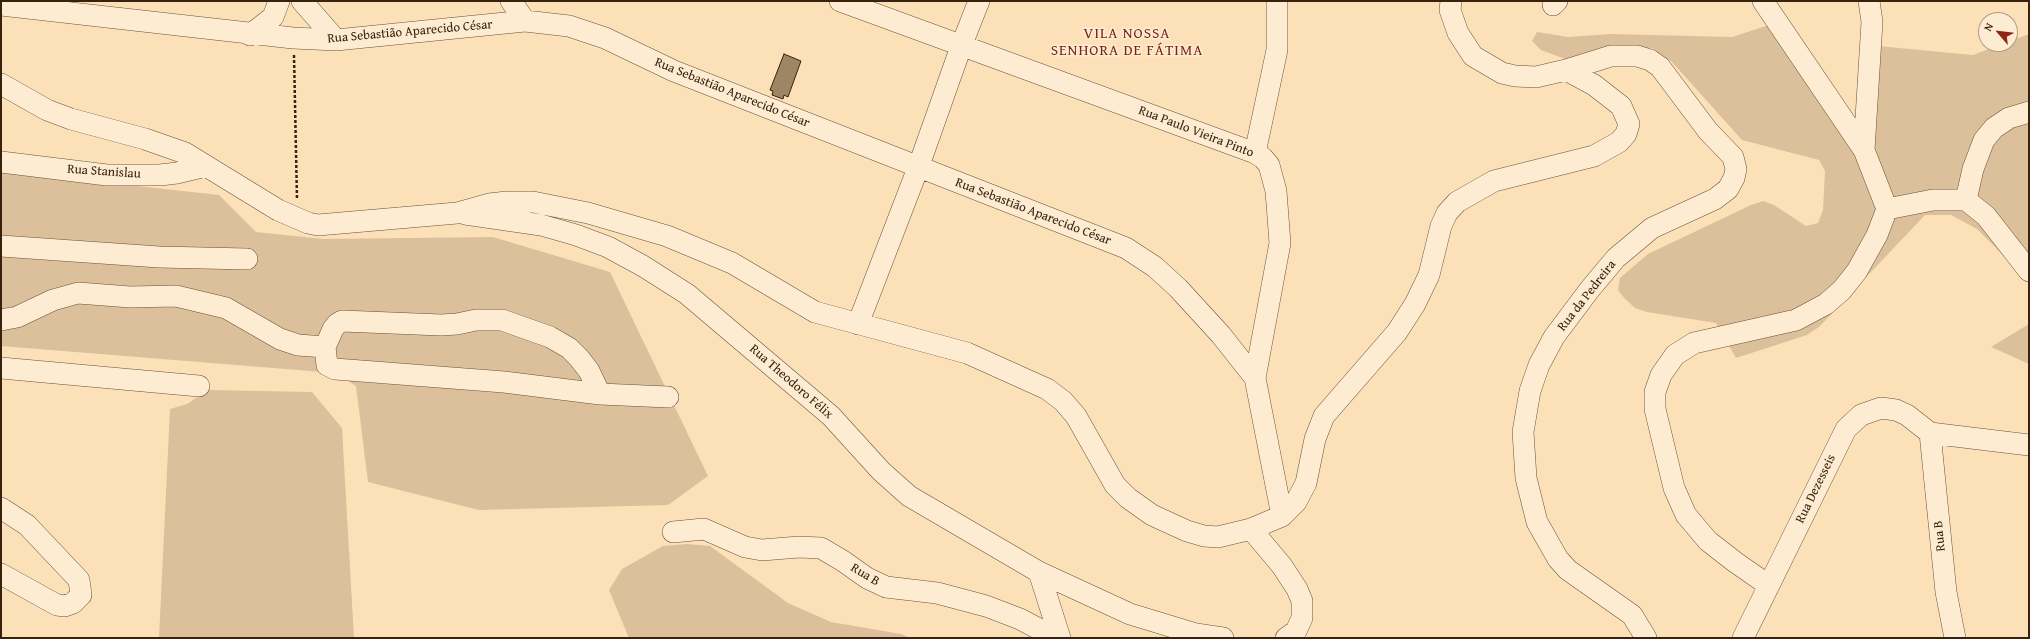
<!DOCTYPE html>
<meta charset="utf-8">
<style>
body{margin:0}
#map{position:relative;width:2030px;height:639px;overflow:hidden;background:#fce1b8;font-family:"Gentium Book Plus",serif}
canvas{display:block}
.frame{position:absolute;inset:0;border:2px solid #38210d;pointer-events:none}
.north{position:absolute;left:1978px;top:12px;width:40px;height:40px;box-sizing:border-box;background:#fdecd1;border:1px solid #ae9b83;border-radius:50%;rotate:298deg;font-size:11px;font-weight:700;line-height:16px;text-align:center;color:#38210d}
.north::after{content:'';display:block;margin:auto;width:14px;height:18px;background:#8f2418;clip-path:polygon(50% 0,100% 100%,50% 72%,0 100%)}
</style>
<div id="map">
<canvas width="2030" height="639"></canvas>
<div class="frame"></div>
<div class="north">N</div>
</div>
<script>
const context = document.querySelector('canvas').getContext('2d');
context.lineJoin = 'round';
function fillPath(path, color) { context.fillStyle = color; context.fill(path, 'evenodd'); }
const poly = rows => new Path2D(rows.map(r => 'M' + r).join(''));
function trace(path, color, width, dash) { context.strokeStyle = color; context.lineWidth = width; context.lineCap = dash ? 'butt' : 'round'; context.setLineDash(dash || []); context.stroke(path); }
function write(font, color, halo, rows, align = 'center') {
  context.font = font + ' "Gentium Book Plus",serif'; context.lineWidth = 3; context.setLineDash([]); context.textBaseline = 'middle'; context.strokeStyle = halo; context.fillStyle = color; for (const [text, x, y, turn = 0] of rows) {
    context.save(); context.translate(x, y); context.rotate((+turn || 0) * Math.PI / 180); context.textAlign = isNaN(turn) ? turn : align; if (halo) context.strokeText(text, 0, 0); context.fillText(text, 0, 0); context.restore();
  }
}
fillPath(poly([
 [1769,25,1838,130,1872,122,1878,46,1973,55,2002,44,2010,44,2010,41,2029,34,2029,281,1977,229,1951,215,1925,215,1819,327,1807,335,1736,358,1716,323,1647,312,1635,308,1625,299,1618,290,1620,278,1648,254,1751,205,1763,201,1774,205,1806,226,1818,223,1823,210,1825,171,1819,160,1742,140,1672,62,1652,48,1578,59,1565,59,1541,50,1532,41,1537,32,1568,37,1611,34,1732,37],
 [1,171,219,195,256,232,323,239,493,237,610,272,708,476,668,505,479,510,368,482,356,386,335,373,1,346],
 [2029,324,2029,364,1991,347],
 [208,390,312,392,342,428,354,638,159,638,170,409,187,404],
 [687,544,710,546,788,603,831,622,901,634,910,638,629,638,609,590,622,569,663,546]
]), '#dbc09b');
const building = poly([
 [784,54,801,61,788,97,784,95,783,99,772,95,773,91,770,90,784,54]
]);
fillPath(building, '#9e8566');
trace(building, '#38210d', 1);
const minor = poly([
 [302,1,336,40],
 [511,1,525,21],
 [840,1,1255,153,1263,158,1269,165,1276,191,1280,243,1255,378],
 [1763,1,1864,150],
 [1,5,293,38,336,40,525,21,569,26,605,38,674,71,1126,248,1155,267,1178,288,1221,335,1255,378,1282,516],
 [1553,5,1557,1],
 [250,35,273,17,279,1],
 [1566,70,1611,56,1637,56,1650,60,1660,67,1708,131,1733,157,1736,169,1734,178,1728,189,1715,199,1652,228,1616,258,1590,289,1554,337,1539,365,1530,391,1523,432,1526,478,1537,522,1558,559,1568,570,1632,615,1646,638],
 [1,84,47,110,71,119,145,139,185,153,278,210,308,223,318,225,457,213,489,204,507,202,533,202,588,213,667,236,732,263,815,312,967,353,1047,389,1063,401,1076,416,1115,485,1128,498,1152,515,1187,531,1204,536,1218,537,1251,529,1282,516,1296,502,1306,483,1315,439,1324,416,1397,332,1415,304,1429,275,1441,226,1447,213,1457,202,1494,181,1594,156,1619,142,1626,134,1629,124,1621,106,1594,85,1566,70,1536,77,1515,76,1502,73,1473,56,1458,33,1450,10,1451,1],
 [1255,153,1277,50,1277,1],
 [1,162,107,175,160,175,177,173,206,166],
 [1966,200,1973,169,1984,140,1994,128,2009,118,2029,112],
 [1887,209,1933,200,1966,200,1986,216,2029,271],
 [465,214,541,225,576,235,608,247,643,266,687,294,831,416,881,471,909,496,1039,572,1060,638],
 [1,246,159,257,247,259],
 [1,320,17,317,53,300,78,293,130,297,176,296,226,308,280,339,298,345,325,347],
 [858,324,918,168,962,44,979,1],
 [1,368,199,386],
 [600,394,589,371,579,358,569,348,550,337,502,320,476,320,457,324,441,325,342,321,337,324,333,329,325,347,327,365,335,369,504,382,600,394,668,397],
 [1930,433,1946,592,1955,638],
 [1930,433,2029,445],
 [1,508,27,525,79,580,81,595,73,603,65,606,57,605,1,574],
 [1251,529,1282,566,1297,589,1302,601,1302,618,1296,631,1286,638],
 [673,532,704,529,745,547,762,550,799,547,821,548,843,561,867,578,886,587,937,593,986,606,1020,619,1056,638],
 [1039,572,1130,614,1196,634,1223,638],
 [1768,585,1735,562,1708,541,1686,515,1674,488,1655,409,1655,392,1661,375,1675,355,1694,343,1796,320,1826,304,1842,290,1857,271,1877,235,1887,209,1864,150,1872,22,1869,1],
 [1743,638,1846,429,1861,415,1881,408,1896,410,1907,415,1930,433]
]);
trace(minor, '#695138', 22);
trace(poly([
 [294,55,297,200]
]), '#38210d', 2.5, [3, 2]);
trace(minor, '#fdecd1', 21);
write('13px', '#38210d', '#fdecd1', [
 ["Rua Sebastião Aparecido César",410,32,-5],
 ["Rua Sebastião Aparecido César",732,93,22],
 ["Rua Paulo Vieira Pinto",1196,132,21],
 ["Rua Stanislau",104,172,4],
 ["Rua Sebastião Aparecido César",1033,212,21],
 ["Rua da Pedreira",1587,296,-52],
 ["Rua Theodoro Félix",791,382,41],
 ["Rua Dezesseis",1816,489,-64],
 ["Rua B",1940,536,-96],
 ["Rua B",865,575,31]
]);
context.letterSpacing = '1px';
write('15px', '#7a1f14', '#fdecd1', [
 ["VILA NOSSA",1127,34],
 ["SENHORA DE FÁTIMA",1127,51]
]);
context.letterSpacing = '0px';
</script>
